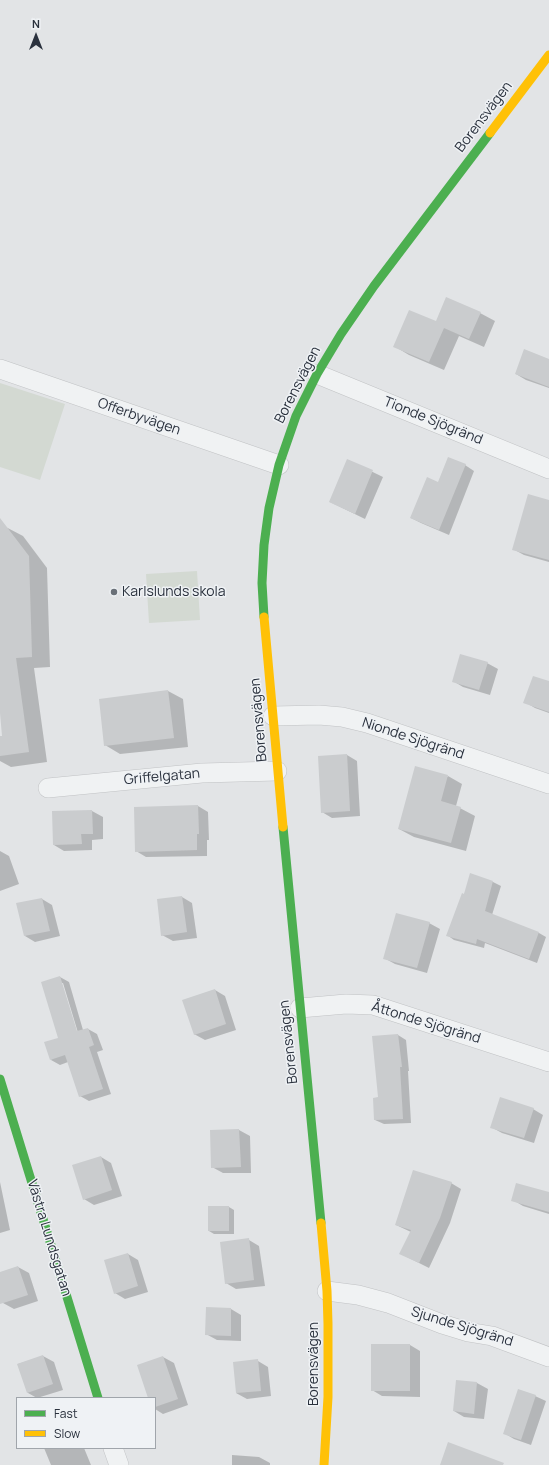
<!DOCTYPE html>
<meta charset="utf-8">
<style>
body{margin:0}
#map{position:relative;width:549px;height:1465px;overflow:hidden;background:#e2e4e6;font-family:Manrope,sans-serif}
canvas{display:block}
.legend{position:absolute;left:16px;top:1397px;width:140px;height:52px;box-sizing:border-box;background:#eff2f5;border:1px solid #a0a5ab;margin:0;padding:5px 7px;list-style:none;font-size:12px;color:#2a313d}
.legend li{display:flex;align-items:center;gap:8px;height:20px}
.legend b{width:20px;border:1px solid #a0a5ab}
.north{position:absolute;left:16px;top:16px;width:40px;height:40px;-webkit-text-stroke:3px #eff2f5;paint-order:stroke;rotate:0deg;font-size:11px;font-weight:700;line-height:16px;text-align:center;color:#2a313d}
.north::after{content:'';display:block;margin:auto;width:14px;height:18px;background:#2a313d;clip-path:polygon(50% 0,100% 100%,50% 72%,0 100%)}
</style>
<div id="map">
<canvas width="549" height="1465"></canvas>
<ul class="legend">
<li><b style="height:5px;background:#4caf50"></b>Fast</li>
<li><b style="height:5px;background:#ffc107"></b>Slow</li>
</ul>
<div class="north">N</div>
</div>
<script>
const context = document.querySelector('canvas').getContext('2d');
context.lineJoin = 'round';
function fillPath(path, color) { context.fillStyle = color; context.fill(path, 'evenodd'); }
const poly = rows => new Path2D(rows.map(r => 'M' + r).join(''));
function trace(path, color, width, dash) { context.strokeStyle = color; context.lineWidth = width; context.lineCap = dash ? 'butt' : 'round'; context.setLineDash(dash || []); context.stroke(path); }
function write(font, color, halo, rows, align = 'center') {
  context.font = font + ' Manrope,sans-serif'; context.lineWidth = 3; context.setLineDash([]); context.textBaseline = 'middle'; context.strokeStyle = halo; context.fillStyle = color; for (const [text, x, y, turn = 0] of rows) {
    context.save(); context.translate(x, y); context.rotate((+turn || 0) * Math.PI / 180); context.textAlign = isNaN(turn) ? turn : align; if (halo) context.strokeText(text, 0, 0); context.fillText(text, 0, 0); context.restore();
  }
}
fillPath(poly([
 [0,383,65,404,40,480,0,467],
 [197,571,200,620,149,623,146,574]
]), '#d3d9d2');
fillPath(poly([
 [480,313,495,321,484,347,459,336,444,370,409,355,394,346,437,323],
 [549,360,549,388,526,380,516,374],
 [348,460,383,477,365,519,330,502],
 [465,465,474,471,449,535,421,523,411,518],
 [549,501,549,562,524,555,513,549],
 [0,524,23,536,47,568,50,667,34,668,47,762,11,767,0,761,0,737,3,737,0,701],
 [487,663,498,669,490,695,463,687,453,681],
 [549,682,549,713,535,708,525,702],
 [168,691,183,699,188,747,120,754,105,745],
 [347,755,357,761,360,816,332,818,322,812],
 [448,776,462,784,456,806,475,816,466,851,414,837,399,829],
 [198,806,208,812,209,840,207,840,207,856,146,857,136,851],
 [92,811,103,817,103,839,92,840,92,850,64,851,54,845,53,812],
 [0,851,9,856,19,884,0,891],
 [471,875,493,882,501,886,492,915,539,933,546,937,537,963,485,943,484,948,454,940,447,935,464,895],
 [182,897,192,903,197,938,173,941,162,935],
 [42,899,52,905,60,936,35,942,25,936],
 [429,923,440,929,427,973,395,964,384,958],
 [60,977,69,982,83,1030,88,1029,97,1034,103,1050,97,1052,111,1094,89,1101,80,1096,68,1062,60,1065,51,1060,59,1038],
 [61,983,63,983,79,1036,77,1036],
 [215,990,225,996,236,1030,205,1040,194,1034],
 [398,1035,406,1040,409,1071,408,1071,411,1123,384,1124,375,1120,379,1098,373,1037],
 [533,1109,543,1115,534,1143,502,1133,491,1127],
 [239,1130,250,1136,251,1173,223,1173,212,1167,211,1131],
 [101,1157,111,1163,122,1196,94,1205,84,1199],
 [0,1182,10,1230,0,1233],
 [451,1183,461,1189,450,1223,429,1268,401,1254,411,1232,396,1225],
 [549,1193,549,1214,523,1206,513,1200],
 [209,1207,229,1207,234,1210,234,1234,214,1234,209,1231],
 [249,1240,259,1246,265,1286,236,1289,226,1283],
 [128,1254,138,1260,148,1292,125,1299,115,1293],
 [18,1267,29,1273,38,1301,14,1309,3,1303,0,1293,0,1273],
 [207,1308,231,1309,241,1315,241,1341,217,1340,206,1334],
 [410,1345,420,1351,420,1397,382,1396,372,1390],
 [43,1356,54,1362,63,1390,37,1398,28,1393,18,1364],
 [163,1357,174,1363,188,1405,163,1414,155,1409,155,1398,149,1398],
 [258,1361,268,1367,271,1396,247,1399,236,1393],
 [457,1381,477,1383,488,1389,484,1419,464,1417,454,1411],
 [535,1396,546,1401,531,1445,514,1439,504,1433],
 [44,1448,84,1448,91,1465,51,1465],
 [232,1455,259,1457,270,1463,270,1465,232,1465]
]), '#0003');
fillPath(poly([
 [446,297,481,312,469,339,444,328,429,362,393,347,409,310,436,321],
 [524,349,549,359,549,387,515,374],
 [448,457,466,464,439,530,410,518,427,477,438,482],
 [347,459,373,470,355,514,329,502],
 [528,494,549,500,549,560,512,550],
 [0,518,29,556,32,657,16,658,29,752,0,756,0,736,2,736,0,713],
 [460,654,488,662,479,690,452,682],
 [533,676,549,681,549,712,523,703],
 [168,690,174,738,104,746,99,699],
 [347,754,350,811,321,813,318,756],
 [415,766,448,775,441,801,461,807,451,843,398,829],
 [198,805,199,834,197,834,197,850,135,852,134,807],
 [92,810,93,834,81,834,82,844,53,845,52,811],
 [470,873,493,881,485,911,539,932,529,959,477,939,476,944,446,936,462,893,464,894],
 [182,896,187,932,161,936,157,899],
 [42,898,50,931,24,936,16,903],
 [396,913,430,922,417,968,383,959],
 [60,976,77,1031,88,1028,94,1045,89,1047,103,1089,79,1097,65,1055,50,1060,44,1042,58,1038,41,982],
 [215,989,226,1024,194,1035,182,1000],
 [398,1034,402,1067,400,1067,403,1119,374,1120,373,1098,378,1097,372,1036],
 [500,1097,534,1108,524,1138,490,1128],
 [239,1129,241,1167,211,1168,210,1130],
 [101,1156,112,1190,83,1200,72,1165],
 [413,1170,452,1182,440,1218,419,1263,399,1254,411,1230,395,1225],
 [516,1183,549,1192,549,1212,511,1201],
 [208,1206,229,1206,229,1231,208,1231],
 [249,1238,254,1280,225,1284,220,1242],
 [128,1253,138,1286,114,1294,104,1260],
 [18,1266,28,1295,0,1304,0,1272],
 [206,1307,231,1308,231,1336,205,1335],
 [371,1344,410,1344,410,1391,371,1391],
 [43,1355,53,1384,27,1393,17,1364],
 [163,1356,178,1399,155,1407,155,1398,148,1398,137,1365],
 [258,1359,261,1391,236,1393,233,1362],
 [456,1380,477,1382,474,1414,453,1411],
 [518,1389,536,1395,521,1440,503,1434],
 [448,1442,504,1463,503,1465,440,1465]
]), '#caccce');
const street = poly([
 [0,369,279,465],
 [317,374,549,469],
 [273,716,319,715,342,717,367,723,549,784],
 [48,788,202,773,277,771],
 [300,1008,346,1004,373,1005,549,1062],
 [327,1291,358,1295,388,1303,442,1324,468,1332,492,1336,549,1357],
 [113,1448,119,1465]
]);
trace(street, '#c0c2c4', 20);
trace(street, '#f0f2f3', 19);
trace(poly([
 [264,617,262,583,264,545,269,508,279,465,296,416,317,374,341,334,374,286,490,133],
 [283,827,321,1223],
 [0,1079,98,1398]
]), '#4caf50', 9);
trace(poly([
 [490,133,549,55],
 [264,617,283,827],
 [321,1223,327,1291,328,1324,328,1397,324,1465]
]), '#ffc107', 9);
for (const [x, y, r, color] of [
 [114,592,4,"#6a7078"]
]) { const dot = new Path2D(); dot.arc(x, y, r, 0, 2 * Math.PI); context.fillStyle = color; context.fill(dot); trace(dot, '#eff2f5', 1.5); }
write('14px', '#2a313d', '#eff2f5', [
 ["Borensvägen",484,117,-53],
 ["Borensvägen",298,385,-63],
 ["Offerbyvägen",139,417,19],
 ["Tionde Sjögränd",433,421,22],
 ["Borensvägen",259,720,-95],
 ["Nionde Sjögränd",413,739,18],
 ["Griffelgatan",162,777,-5],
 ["Åttonde Sjögränd",426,1023,17],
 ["Borensvägen",289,1042,-96],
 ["Västra Lundsgatan",49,1238,73],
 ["Sjunde Sjögränd",462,1327,17],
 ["Borensvägen",314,1364,-90]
]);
write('14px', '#2a313d', '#eff2f5', [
 ["Karlslunds skola",122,592]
], 'left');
</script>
